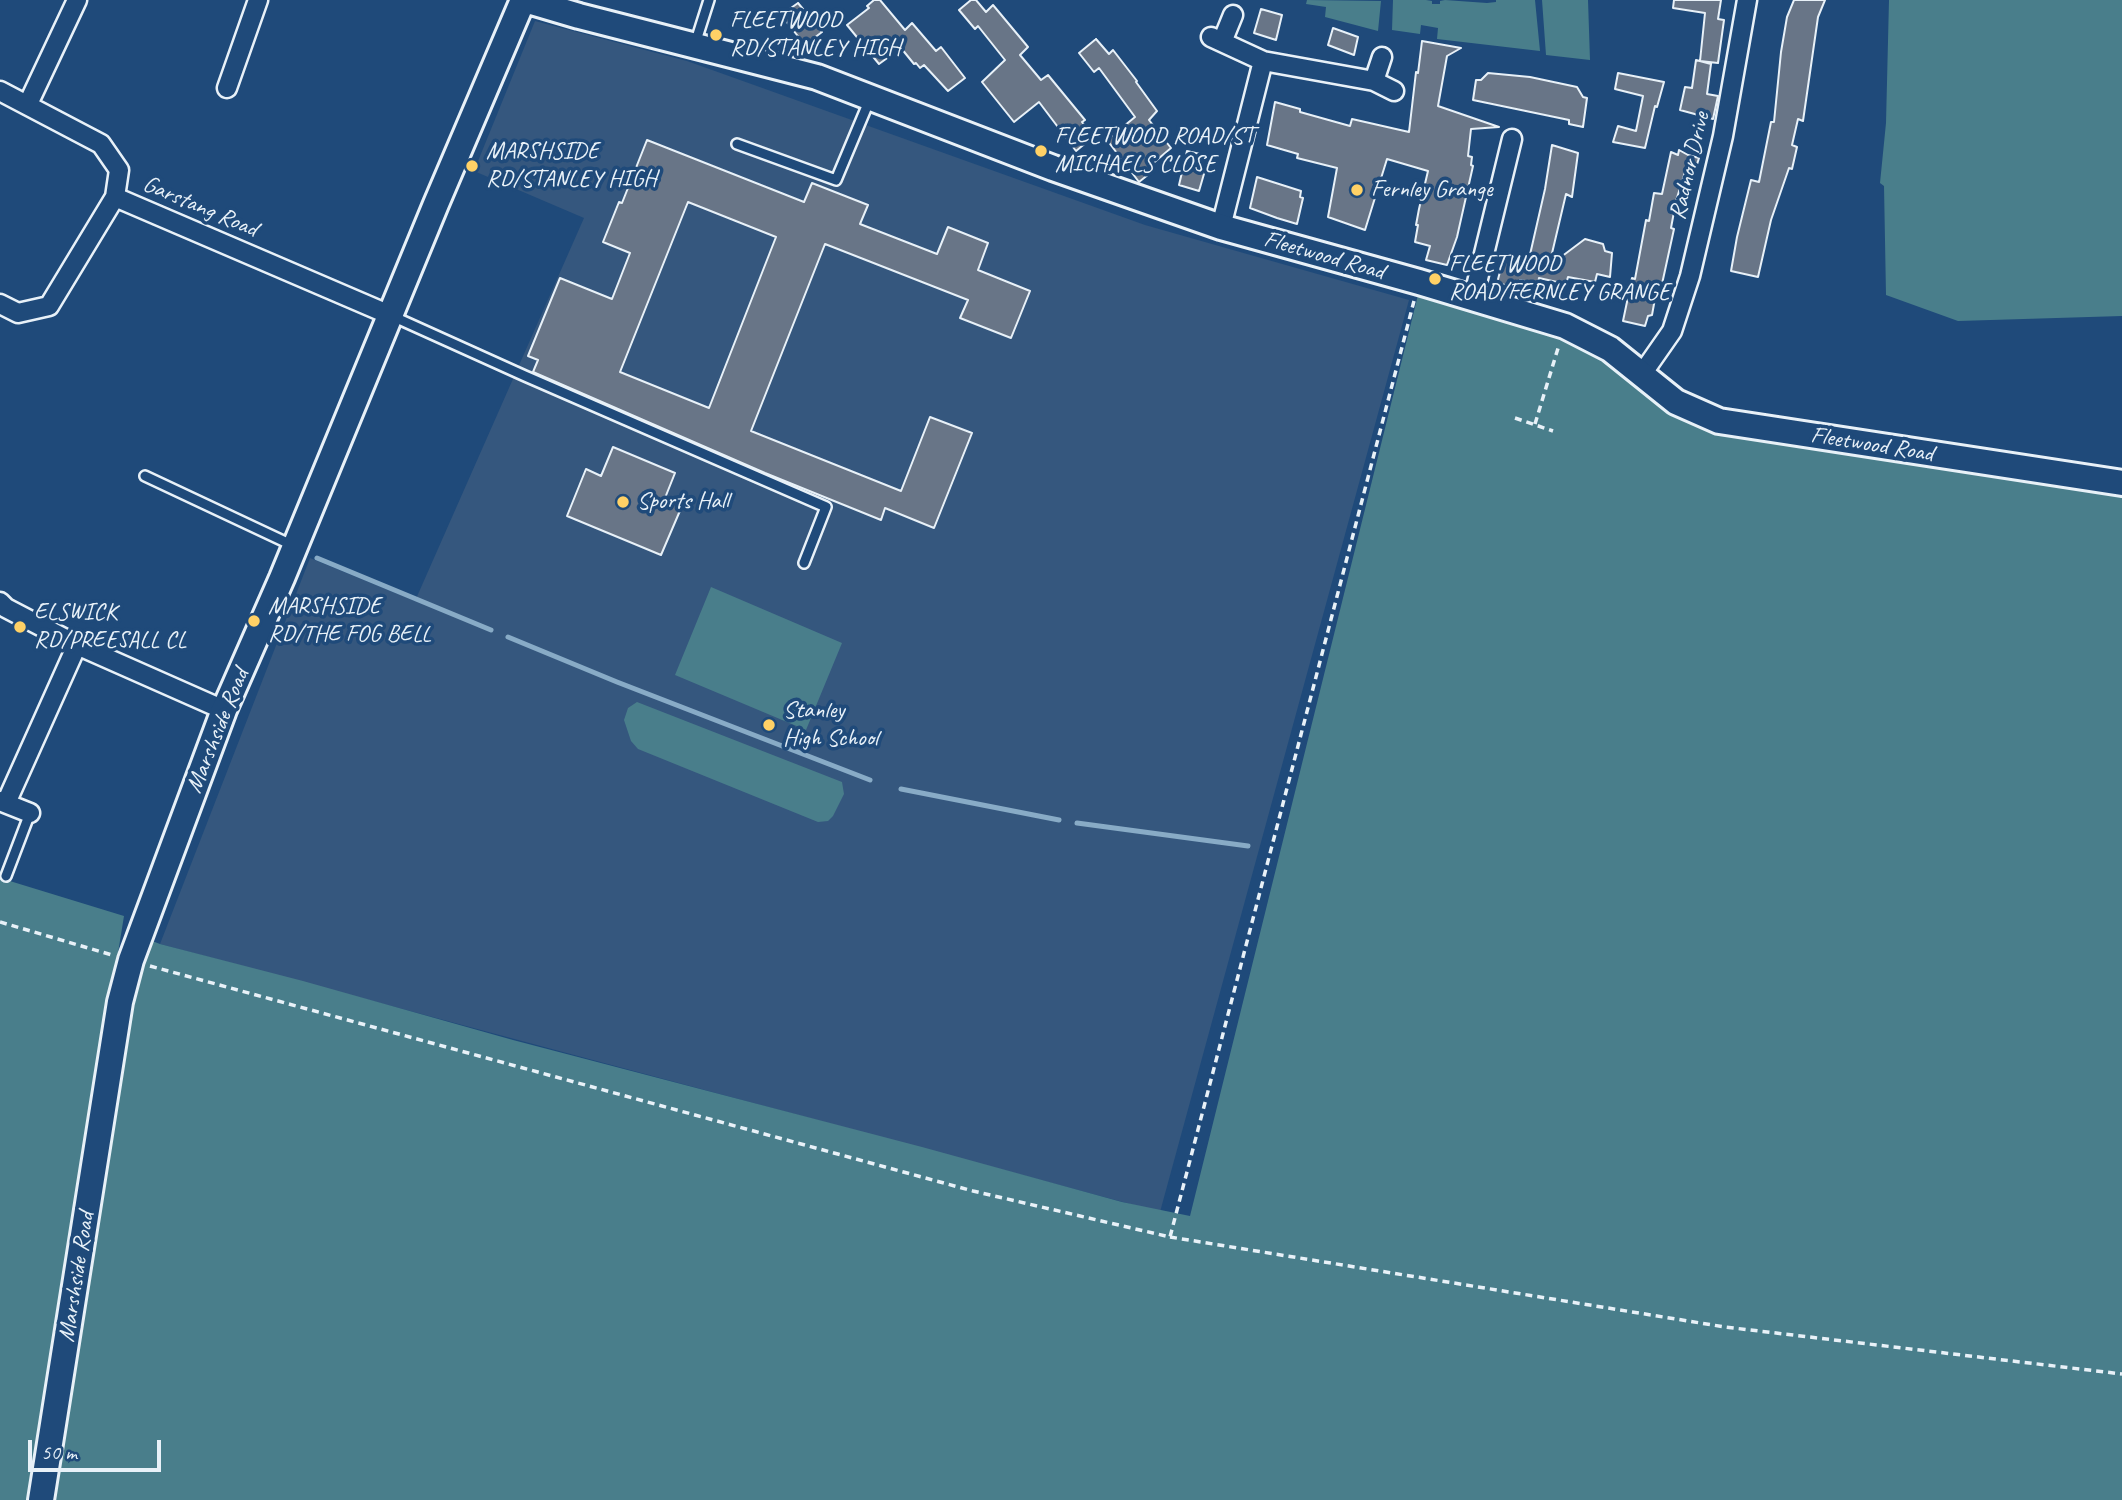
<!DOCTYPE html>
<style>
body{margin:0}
#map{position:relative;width:2122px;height:1500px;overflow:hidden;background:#1f4a7a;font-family:Caveat,sans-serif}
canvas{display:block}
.scale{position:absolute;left:28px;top:1440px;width:133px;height:32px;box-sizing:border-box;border:4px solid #e8f1f8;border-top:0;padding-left:9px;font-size:21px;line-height:24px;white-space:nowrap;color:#e8f1f8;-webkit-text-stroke:5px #1f4a7a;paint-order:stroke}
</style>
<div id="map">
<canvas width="2122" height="1500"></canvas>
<div class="scale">50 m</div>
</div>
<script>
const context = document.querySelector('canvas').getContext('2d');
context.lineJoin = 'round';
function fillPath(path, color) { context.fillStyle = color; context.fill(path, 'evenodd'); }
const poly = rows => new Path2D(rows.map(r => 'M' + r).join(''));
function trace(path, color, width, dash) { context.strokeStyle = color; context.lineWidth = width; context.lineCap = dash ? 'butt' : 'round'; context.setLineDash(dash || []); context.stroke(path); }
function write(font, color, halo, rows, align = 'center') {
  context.font = font + ' Caveat,sans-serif'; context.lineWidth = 7; context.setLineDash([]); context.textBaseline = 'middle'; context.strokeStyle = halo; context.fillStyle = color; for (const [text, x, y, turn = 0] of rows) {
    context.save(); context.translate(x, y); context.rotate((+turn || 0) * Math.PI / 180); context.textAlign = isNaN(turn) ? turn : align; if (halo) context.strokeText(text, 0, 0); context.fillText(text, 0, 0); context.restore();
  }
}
fillPath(poly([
 [535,21,687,61,1145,225,1409,300,1160,1212,160,944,310,558,415,601,584,218,474,171]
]), '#35577e');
fillPath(poly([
 [1307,0,1381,1,1378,31,1325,17,1326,7,1306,4],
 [1393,0,1426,0,1432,1,1432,4,1440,4,1440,1,1445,0,1487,3,1496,2,1496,0,1535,0,1540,51,1437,39,1438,28,1421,25,1420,34,1392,30],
 [1542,0,1588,0,1590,60,1546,55],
 [1889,0,2122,0,2122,316,1958,321,1886,295,1884,186,1880,183,1886,123],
 [1419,291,1560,334,1608,360,1672,408,2122,492,2122,1500,49,1500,129,1007,147,939,160,944,303,981,513,1040,922,1147,1122,1202,1190,1216],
 [711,587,842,643,806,730,675,675],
 [637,702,842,782,844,794,833,816,828,821,818,822,638,749,631,741,624,720,628,708],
 [0,878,124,916,29,1500,0,1500]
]), '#497e8b');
trace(poly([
 [317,558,491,630],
 [508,637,617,682,870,780],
 [901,789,1059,820],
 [1077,823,1248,846]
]), '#88abc6', 5);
const building = poly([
 [874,0,880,0,905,30,912,23,936,51,941,47,965,78,948,91,924,65,920,68,916,63,914,64,901,48,879,64,847,25,869,8,867,6,874,0],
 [971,0,976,0,986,12,993,5,1028,47,1020,55,1041,80,1048,75,1085,120,1082,122,1093,137,1076,151,1039,102,1014,122,982,82,1005,60,978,26,975,29,959,10,971,0],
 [1674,0,1721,0,1718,19,1724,20,1718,63,1700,61,1705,13,1673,8,1674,0],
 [1794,0,1825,0,1818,17,1803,121,1798,119,1792,145,1797,147,1792,169,1789,168,1771,220,1758,277,1731,271,1737,237,1751,180,1759,182,1771,122,1774,122,1781,52,1787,17,1794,0],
 [798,3,822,32,805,45,781,15,798,3],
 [1261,9,1282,15,1276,40,1254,33,1261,9],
 [1333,28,1358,37,1354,55,1328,45,1333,28],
 [1096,39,1109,54,1113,50,1137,81,1136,82,1157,111,1149,120,1171,148,1151,165,1154,170,1139,182,1107,140,1135,117,1099,68,1094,72,1079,53,1096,39],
 [1422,41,1461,48,1447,56,1438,106,1499,127,1471,129,1468,156,1472,157,1471,165,1473,166,1457,237,1447,265,1426,260,1430,246,1415,242,1418,225,1416,225,1419,209,1428,171,1387,159,1365,230,1328,217,1337,168,1297,158,1298,154,1267,145,1275,102,1300,109,1300,112,1350,126,1352,119,1409,132,1416,72,1418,73,1422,41],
 [1696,60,1711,64,1707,94,1718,96,1713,119,1680,110,1685,87,1692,88,1696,60],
 [1488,73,1530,77,1577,87,1583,97,1587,98,1583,127,1569,124,1569,120,1473,100,1476,80,1481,80,1488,73],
 [1618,73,1664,82,1657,107,1655,106,1645,148,1613,142,1618,126,1636,131,1643,96,1615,89,1618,73],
 [647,140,804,202,812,183,868,205,860,224,937,254,948,227,988,243,978,270,1030,291,1011,338,960,318,968,300,825,244,751,431,901,491,930,417,972,433,934,528,885,508,881,520,765,473,533,372,538,360,528,356,560,278,612,299,630,253,603,242,619,202,622,203,647,140],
 [688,202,776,237,709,408,620,372,688,202],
 [1552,145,1578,153,1572,197,1566,194,1549,266,1585,239,1603,244,1605,251,1612,253,1610,277,1597,274,1595,282,1568,277,1566,284,1539,278,1538,284,1520,280,1517,288,1497,283,1505,253,1529,259,1545,189,1552,145],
 [1679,150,1688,155,1699,158,1694,174,1685,172,1676,201,1671,228,1674,229,1662,284,1658,282,1652,315,1648,316,1645,326,1623,321,1632,278,1635,279,1646,220,1649,221,1654,193,1662,194,1671,152,1678,155,1679,150],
 [1187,151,1200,154,1198,165,1206,167,1199,191,1179,185,1187,151],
 [1257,177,1301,191,1300,197,1303,198,1297,224,1277,218,1250,208,1257,177],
 [613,447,675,473,665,498,682,506,661,555,567,516,586,469,601,476,613,447]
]);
fillPath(building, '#687587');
trace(building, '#e8f1f8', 2);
const lane = poly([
 [695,44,709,0],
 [737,144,836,180,870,99],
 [392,316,525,376,826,507,804,563],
 [145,476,294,546],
 [6,876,30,813]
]);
const street = poly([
 [1211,37,1263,61,1374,81,1394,91],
 [1222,42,1233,15],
 [1374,81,1382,57],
 [227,88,258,0],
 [0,91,101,144,119,170,115,197],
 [28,104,77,0],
 [1221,227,1263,61],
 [1473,299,1512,139],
 [0,304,18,313,49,306,115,197,390,315],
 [1642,374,1672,331,1690,276,1723,136,1747,0],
 [0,602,6,608,77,645,224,710],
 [0,801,30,813],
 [6,803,77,645]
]);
const secondary = poly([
 [525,0,579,16,817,77,1053,168,1221,227,1419,282,1565,326,1610,349,1676,402,1719,421,2122,483],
 [41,1500,120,1002,131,960,224,710,282,578,436,204,523,0]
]);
trace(lane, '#e8f1f8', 14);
trace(street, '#e8f1f8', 23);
trace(secondary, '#e8f1f8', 30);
trace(poly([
 [1515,418,1553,431],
 [1535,424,1559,345],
 [0,922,112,955],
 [150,966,973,1191,1170,1237,1414,301],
 [1170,1237,1725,1327,2122,1374]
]), '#e8f1f8', 3.5, [7, 5]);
trace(lane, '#1f4a7a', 9);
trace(street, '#1f4a7a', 18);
trace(secondary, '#1f4a7a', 24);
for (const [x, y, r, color] of [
 [716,35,7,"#ffd166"],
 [1041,151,7,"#ffd166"],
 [472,166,7,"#ffd166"],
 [1357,190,7,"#ffd166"],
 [1435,279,7,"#ffd166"],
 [623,502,7,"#ffd166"],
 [254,621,7,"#ffd166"],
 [20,627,7,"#ffd166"],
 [769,725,7,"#ffd166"]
]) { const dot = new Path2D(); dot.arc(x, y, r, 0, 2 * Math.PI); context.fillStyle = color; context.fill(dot); trace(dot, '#1f4a7a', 2.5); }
write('24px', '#e8f1f8', '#1f4a7a', [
 ["FLEETWOOD",730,21],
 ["RD/STANLEY HIGH",730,49],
 ["FLEETWOOD ROAD/ST",1055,137],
 ["MICHAELS CLOSE",1055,165],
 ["MARSHSIDE",486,152],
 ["RD/STANLEY HIGH",486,180],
 ["Fernley Grange",1371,190],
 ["FLEETWOOD",1449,265],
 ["ROAD/FERNLEY GRANGE",1449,293],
 ["Sports Hall",637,502],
 ["MARSHSIDE",268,607],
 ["RD/THE FOG BELL",268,635],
 ["ELSWICK",34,613],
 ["RD/PREESALL CL",34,641],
 ["Stanley",783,711],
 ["High School",783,739]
], 'left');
write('24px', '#e8f1f8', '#1f4a7a', [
 ["Radnor Drive",1690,166,-77],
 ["Garstang Road",200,207,23],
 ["Fleetwood Road",1324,256,16],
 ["Fleetwood Road",1872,445,9],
 ["Marshside Road",218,731,-68],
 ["Marshside Road",77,1277,-81]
]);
</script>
